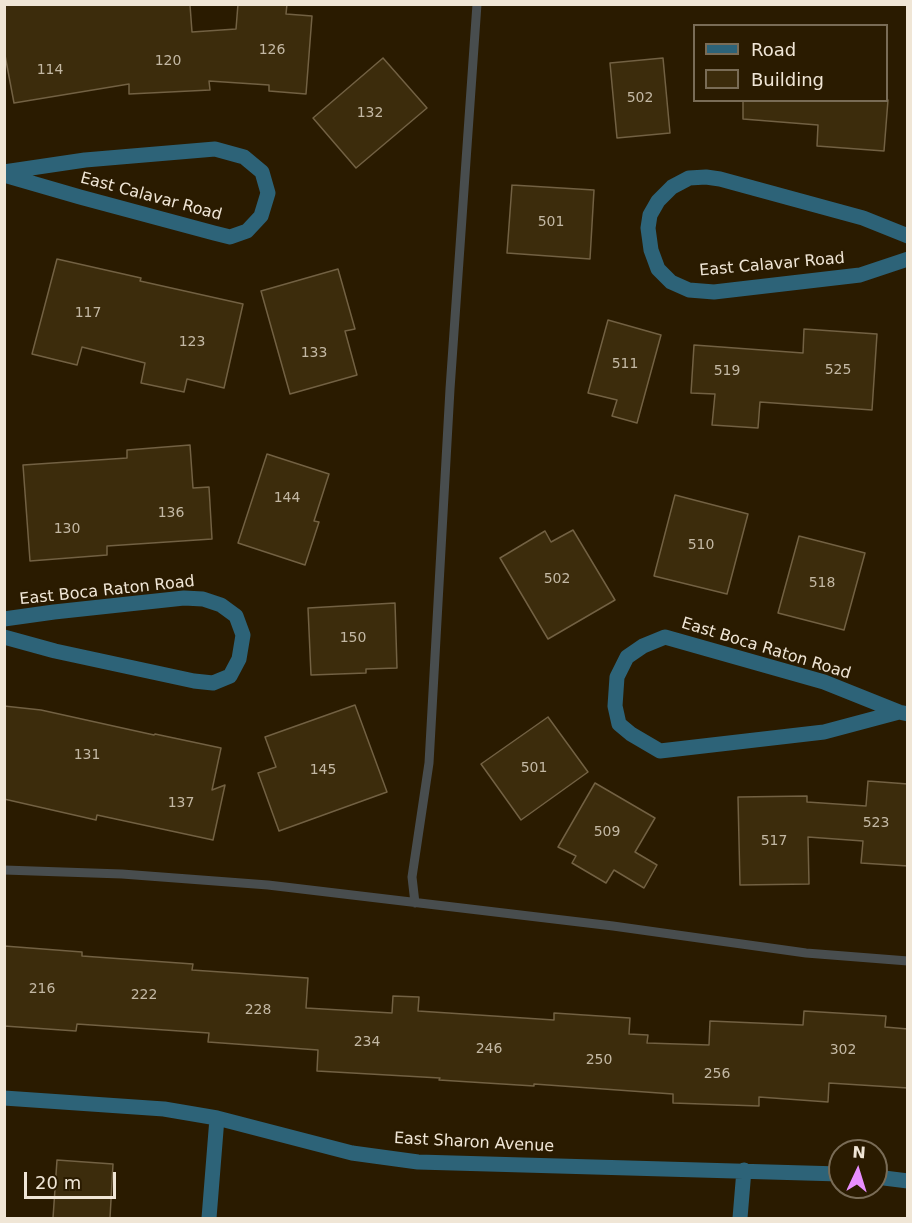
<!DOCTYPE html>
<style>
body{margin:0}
#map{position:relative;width:912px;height:1223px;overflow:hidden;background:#2a1b00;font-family:"DejaVu Sans",sans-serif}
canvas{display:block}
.frame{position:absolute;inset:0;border:6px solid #f0e6d6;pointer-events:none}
.legend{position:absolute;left:693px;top:24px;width:195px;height:78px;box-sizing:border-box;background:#2a1b00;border:2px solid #796c56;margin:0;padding:8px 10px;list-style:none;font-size:18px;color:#f0e6d6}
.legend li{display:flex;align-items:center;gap:12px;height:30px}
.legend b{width:30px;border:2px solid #796c56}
.north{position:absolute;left:828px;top:1139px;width:60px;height:60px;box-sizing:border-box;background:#2a1b00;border:2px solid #796c56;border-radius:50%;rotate:4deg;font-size:16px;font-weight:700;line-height:24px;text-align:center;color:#f0e6d6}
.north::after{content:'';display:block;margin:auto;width:21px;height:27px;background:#e88eff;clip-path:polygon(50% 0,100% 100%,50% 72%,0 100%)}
.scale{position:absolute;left:24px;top:1172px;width:92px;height:27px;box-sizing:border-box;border:3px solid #f0e6d6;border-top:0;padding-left:8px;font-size:18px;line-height:21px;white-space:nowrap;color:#f0e6d6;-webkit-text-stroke:4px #2a1b00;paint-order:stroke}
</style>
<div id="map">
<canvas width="912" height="1223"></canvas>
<div class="frame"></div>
<ul class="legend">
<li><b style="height:8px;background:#2d6378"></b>Road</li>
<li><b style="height:16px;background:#3c2c0c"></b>Building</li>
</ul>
<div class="north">N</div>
<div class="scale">20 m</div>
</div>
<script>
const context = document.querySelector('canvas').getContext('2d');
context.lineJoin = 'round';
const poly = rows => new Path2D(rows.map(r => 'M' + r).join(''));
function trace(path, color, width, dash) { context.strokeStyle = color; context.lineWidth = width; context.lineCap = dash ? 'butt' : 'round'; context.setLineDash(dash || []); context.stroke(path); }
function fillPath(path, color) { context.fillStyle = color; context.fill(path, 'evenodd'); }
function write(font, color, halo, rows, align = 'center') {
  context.font = font + ' "DejaVu Sans",sans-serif'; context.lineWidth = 4.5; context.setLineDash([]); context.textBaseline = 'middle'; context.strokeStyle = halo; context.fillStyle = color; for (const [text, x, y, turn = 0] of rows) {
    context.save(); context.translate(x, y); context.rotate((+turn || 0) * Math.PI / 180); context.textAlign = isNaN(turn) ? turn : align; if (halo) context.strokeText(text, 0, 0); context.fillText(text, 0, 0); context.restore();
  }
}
trace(poly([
 [4,870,122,874,268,885,613,926,806,953,908,961],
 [415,903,412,877,429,763,450,389,477,4]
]), '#484d4e', 9);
const building = poly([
 [4,4,190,5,192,32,236,29,238,4,287,4,286,14,312,16,306,94,269,91,269,85,209,81,210,90,129,94,129,84,14,103,4,50,4,4],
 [383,58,427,108,356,168,313,118,383,58],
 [663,58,670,133,617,138,610,63,663,58],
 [743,100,888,100,884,151,817,146,818,125,743,119,743,100],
 [512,185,594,190,590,259,507,253,512,185],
 [57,259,141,278,140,281,243,304,224,388,187,379,184,392,141,383,145,363,82,347,77,365,32,354,57,259],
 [338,269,355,329,345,331,357,375,290,394,261,291,338,269],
 [608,320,661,335,637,423,612,416,617,400,588,393,608,320],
 [804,329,877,334,872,410,760,402,758,428,712,425,715,394,691,393,694,345,803,353,804,329],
 [190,445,193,488,209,487,212,539,107,546,107,555,30,561,23,465,127,458,127,450,190,445],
 [267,454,329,474,314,521,319,522,305,565,238,543,267,454],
 [675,495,748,514,727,594,654,576,675,495],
 [573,530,615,600,548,639,500,558,545,531,551,542,573,530],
 [799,536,865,553,844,630,778,613,799,536],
 [395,603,397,668,366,669,366,673,311,675,308,608,395,603],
 [355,705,387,792,279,831,258,773,276,767,265,737,355,705],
 [4,706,41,710,154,735,155,734,221,748,212,790,225,785,213,840,97,815,96,820,4,799,4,706],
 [548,717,588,772,521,820,481,764,548,717],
 [868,781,908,784,908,866,861,863,863,841,808,837,809,884,740,885,738,797,807,796,807,802,866,806,868,781],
 [595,783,655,818,635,852,657,865,644,888,614,870,606,883,572,863,576,856,558,847,595,783],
 [4,946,82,952,82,956,193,964,192,970,308,978,306,1008,392,1013,393,996,419,997,418,1011,554,1020,554,1013,630,1018,629,1034,648,1035,647,1043,709,1045,710,1021,803,1025,804,1011,886,1016,885,1027,908,1029,908,1088,829,1083,828,1102,759,1097,759,1106,673,1103,673,1094,534,1084,534,1086,439,1080,440,1078,317,1071,318,1050,208,1042,209,1033,77,1024,76,1031,4,1026,4,946],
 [57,1160,113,1164,110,1218,53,1218,57,1160]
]);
fillPath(building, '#3c2c0c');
trace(building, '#726143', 1.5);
trace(poly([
 [4,172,85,160,215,149,244,157,262,172,268,193,261,216,247,231,230,237,214,233,80,197,4,175],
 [908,236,863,218,720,179,706,177,689,178,672,187,658,201,650,215,648,228,651,250,658,269,671,282,689,290,714,292,860,275,908,259],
 [4,619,54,612,184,598,203,599,221,605,236,616,243,635,239,659,230,676,213,683,194,681,55,651,4,637],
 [899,712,824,732,660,751,631,734,619,724,615,706,617,677,627,657,643,646,665,637,824,682,899,712,908,714],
 [4,1098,164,1109,217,1118,352,1153,418,1162,840,1174],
 [876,1177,908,1181],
 [209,1218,217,1118],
 [740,1218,744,1170]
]), '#2d6378', 15);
write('14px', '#c3b8a4', null, [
 ["126",272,50],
 ["120",168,61],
 ["114",50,70],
 ["502",640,98],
 ["132",370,113],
 ["501",551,222],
 ["117",88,313],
 ["123",192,342],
 ["133",314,353],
 ["511",625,364],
 ["525",838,370],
 ["519",727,371],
 ["144",287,498],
 ["136",171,513],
 ["130",67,529],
 ["510",701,545],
 ["502",557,579],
 ["518",822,583],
 ["150",353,638],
 ["131",87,755],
 ["501",534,768],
 ["145",323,770],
 ["137",181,803],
 ["523",876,823],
 ["509",607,832],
 ["517",774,841],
 ["216",42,989],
 ["222",144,995],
 ["228",258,1010],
 ["234",367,1042],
 ["246",489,1049],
 ["302",843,1050],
 ["250",599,1060],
 ["256",717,1074]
]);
write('16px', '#f0e6d6', '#2a1b00', [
 ["East Calavar Road",151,197,15],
 ["East Calavar Road",772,265,-5],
 ["East Boca Raton Road",107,591,-6],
 ["East Boca Raton Road",766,649,17],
 ["East Sharon Avenue",474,1143,3]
]);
</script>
